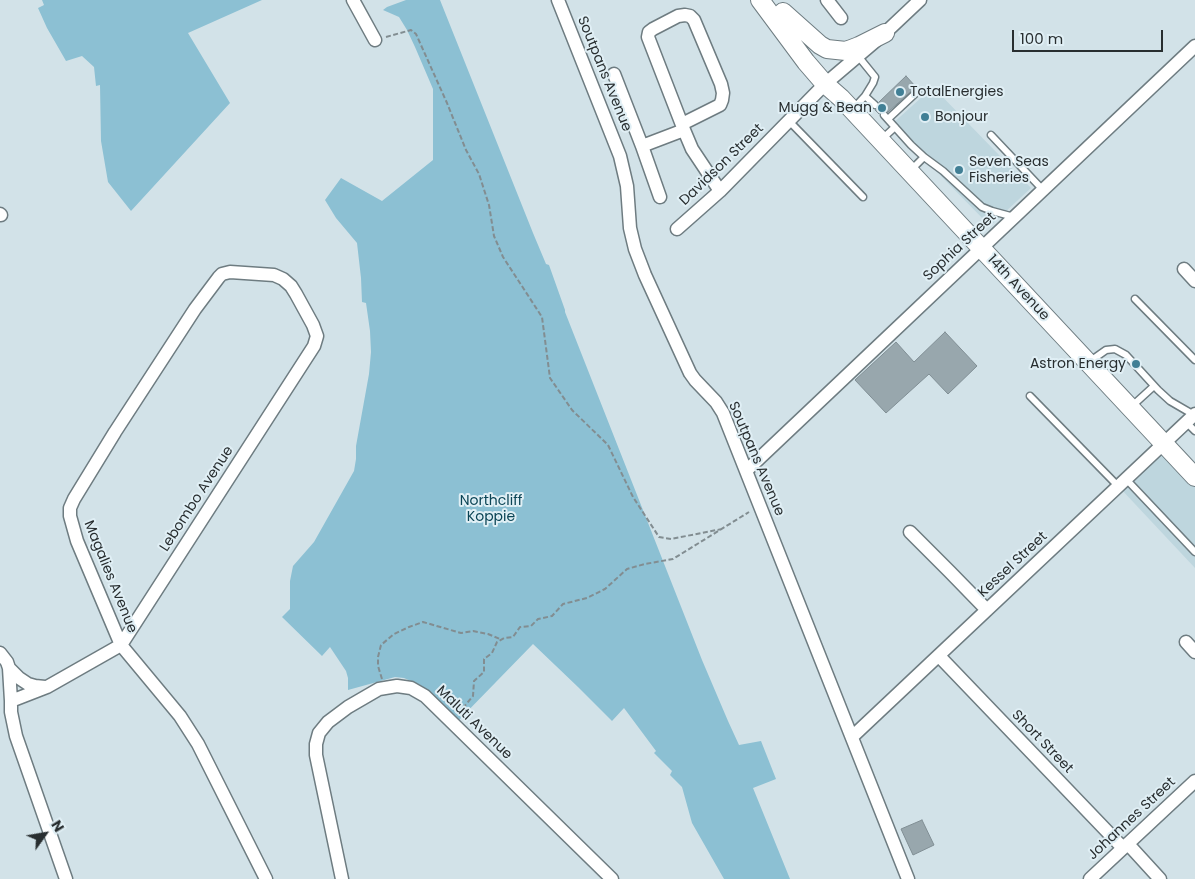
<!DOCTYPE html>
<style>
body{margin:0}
#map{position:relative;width:1195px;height:879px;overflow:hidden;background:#d2e2e8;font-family:Poppins,sans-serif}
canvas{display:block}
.north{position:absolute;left:20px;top:809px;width:50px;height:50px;-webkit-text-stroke:4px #e0eff5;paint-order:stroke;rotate:58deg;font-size:14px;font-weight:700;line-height:20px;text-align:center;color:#282e30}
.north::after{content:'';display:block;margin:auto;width:18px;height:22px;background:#282e30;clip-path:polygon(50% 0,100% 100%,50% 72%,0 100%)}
.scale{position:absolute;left:1012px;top:30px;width:151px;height:22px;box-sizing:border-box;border:2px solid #282e30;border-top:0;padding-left:6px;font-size:15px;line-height:18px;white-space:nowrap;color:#282e30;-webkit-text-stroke:4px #e0eff5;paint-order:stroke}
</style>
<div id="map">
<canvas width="1195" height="879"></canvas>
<div class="north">N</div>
<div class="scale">100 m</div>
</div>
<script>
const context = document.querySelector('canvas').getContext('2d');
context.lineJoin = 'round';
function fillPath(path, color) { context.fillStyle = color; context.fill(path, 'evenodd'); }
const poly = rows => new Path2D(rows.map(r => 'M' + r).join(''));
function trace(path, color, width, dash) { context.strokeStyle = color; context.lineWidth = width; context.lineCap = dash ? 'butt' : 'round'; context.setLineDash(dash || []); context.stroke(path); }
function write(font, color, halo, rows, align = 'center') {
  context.font = font + ' Poppins,sans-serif'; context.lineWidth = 4; context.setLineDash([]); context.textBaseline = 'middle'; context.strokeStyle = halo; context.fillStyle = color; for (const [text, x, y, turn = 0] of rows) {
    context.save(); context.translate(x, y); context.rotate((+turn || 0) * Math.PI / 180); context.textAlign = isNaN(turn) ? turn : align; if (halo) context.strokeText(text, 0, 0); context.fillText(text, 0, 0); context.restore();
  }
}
fillPath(poly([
 [933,87,1031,188,990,226,891,125],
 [1163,448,1195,481,1195,568,1120,488]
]), '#bed6de');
fillPath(poly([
 [42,0,262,0,188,33,230,103,131,211,108,182,101,141,100,85,96,86,94,67,82,56,66,61,47,28,38,8,44,5],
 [406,0,440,0,533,233,546,264,549,265,565,310,565,312,702,660,728,721,739,745,761,741,776,779,753,788,790,879,724,879,692,823,682,787,670,775,672,771,654,753,656,751,624,708,612,721,578,687,533,644,458,721,430,693,420,685,404,678,395,677,348,690,348,678,346,671,330,647,322,656,282,617,290,609,290,581,293,566,314,542,354,471,356,459,356,446,369,374,371,352,370,331,366,303,362,302,361,278,357,243,336,218,325,200,341,178,382,201,433,160,433,89,415,47,407,30,399,17,383,10,387,7]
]), '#8cc0d3');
const building = poly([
 [906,76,916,87,888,112,885,110,882,110,879,114,875,110,878,109,880,106,879,102,906,76],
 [945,332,977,366,948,394,929,374,886,413,855,380,896,342,914,362,945,332],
 [922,820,934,845,913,855,901,829,922,820]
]);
fillPath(building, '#98a7ad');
trace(building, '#808e94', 1);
const service = poly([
 [865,96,875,105],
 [853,109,865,96,873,83,875,77,858,56],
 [884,115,911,145,924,157,910,171],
 [888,119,918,91],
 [789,121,863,197],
 [991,135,1043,190],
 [881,140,895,127],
 [924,157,943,171,982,207,992,211,1014,217],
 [1135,299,1195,360],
 [1089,362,1106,350,1115,349,1126,355,1158,390,1170,401,1194,415],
 [1030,396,1118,486],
 [1131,407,1154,386],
 [1186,422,1195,431],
 [1126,479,1195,552]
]);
const minor = poly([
 [353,0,375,40],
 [558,0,620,156,627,186,630,228,635,249,645,275,690,373,695,380,716,402,723,413,908,879],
 [827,0,841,18],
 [614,74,642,146,684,130],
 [682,124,720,105,722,100,723,93,721,84,694,20,690,16,685,15,678,16,653,29,649,32,648,37,684,130,692,149,720,191],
 [642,146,660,197],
 [0,214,1,215],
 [677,229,720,191,825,84,885,33,920,0],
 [1184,269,1195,281],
 [746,471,1195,46],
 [910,532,950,572,987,610],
 [1186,642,1195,652],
 [0,653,7,662,9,668,11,701,11,712,16,736,66,879],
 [939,656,1123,848],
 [9,668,19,678,28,684,35,686,45,687],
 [11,701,47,687,121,645,303,363,314,346,317,336,313,325,296,294,291,286,283,279,274,275,230,272,222,274,219,277,195,309,115,432,74,499,70,508,70,516,77,541,121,645,180,716,198,744,266,879],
 [852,737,1195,414],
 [1128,844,1160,879],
 [342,879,316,755,316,744,319,733,328,722,348,707,379,689,397,686,411,688,425,696,612,879],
 [1090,879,1195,781]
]);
const secondary = poly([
 [760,0,806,62,825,84,841,98,1195,477],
 [783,12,820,45,827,49,846,51,859,46,885,33]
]);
trace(service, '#6e7c81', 9);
trace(minor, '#6e7c81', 15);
trace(secondary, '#6e7c81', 20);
trace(poly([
 [386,37,411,30,416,34,447,103,466,150,479,174,489,205,494,236,503,257,542,317,550,378,572,410,608,445,633,497,659,537,671,539,722,529],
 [382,679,378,666,378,657,381,645,394,634,409,627,423,622,461,633,473,631,488,634,500,639],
 [458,714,473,696,474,681,484,672,484,659,492,653,497,642,504,638,513,637,520,627,531,626,538,619,552,616,563,604,587,598,605,589,627,569,645,564,673,559,749,512]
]), '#828d91', 2, [5, 2.5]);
trace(service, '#fff', 6);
trace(minor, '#fff', 12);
trace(secondary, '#fff', 18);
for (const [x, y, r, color] of [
 [900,92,5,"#417f95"],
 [882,108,5,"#417f95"],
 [925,117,5,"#417f95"],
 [959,170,5,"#417f95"],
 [1136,364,5,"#417f95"]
]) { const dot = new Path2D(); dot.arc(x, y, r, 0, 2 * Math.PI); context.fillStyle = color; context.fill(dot); trace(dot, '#e0eff5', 2); }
write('14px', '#282e30', '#e0eff5', [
 ["Soutpans Avenue",604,74,68],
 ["Davidson Street",722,165,-44],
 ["Sophia Street",960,247,-43],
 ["14th Avenue",1018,288,47],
 ["Soutpans Avenue",756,459,67],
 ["Lebombo Avenue",197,499,-57],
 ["Kessel Street",1013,565,-43],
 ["Magalies Avenue",110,577,68],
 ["Maluti Avenue",474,723,44],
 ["Short Street",1042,742,46],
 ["Johannes Street",1132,819,-43]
]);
write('14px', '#282e30', '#e0eff5', [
 ["TotalEnergies",910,92],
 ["Mugg & Bean",872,108,"right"],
 ["Bonjour",935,117],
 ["Seven Seas",969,162],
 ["Fisheries",969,178],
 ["Astron Energy",1126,364,"right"]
], 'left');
write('14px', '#0a4455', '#e0eff5', [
 ["Northcliff",491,501],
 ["Koppie",491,517]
]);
</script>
